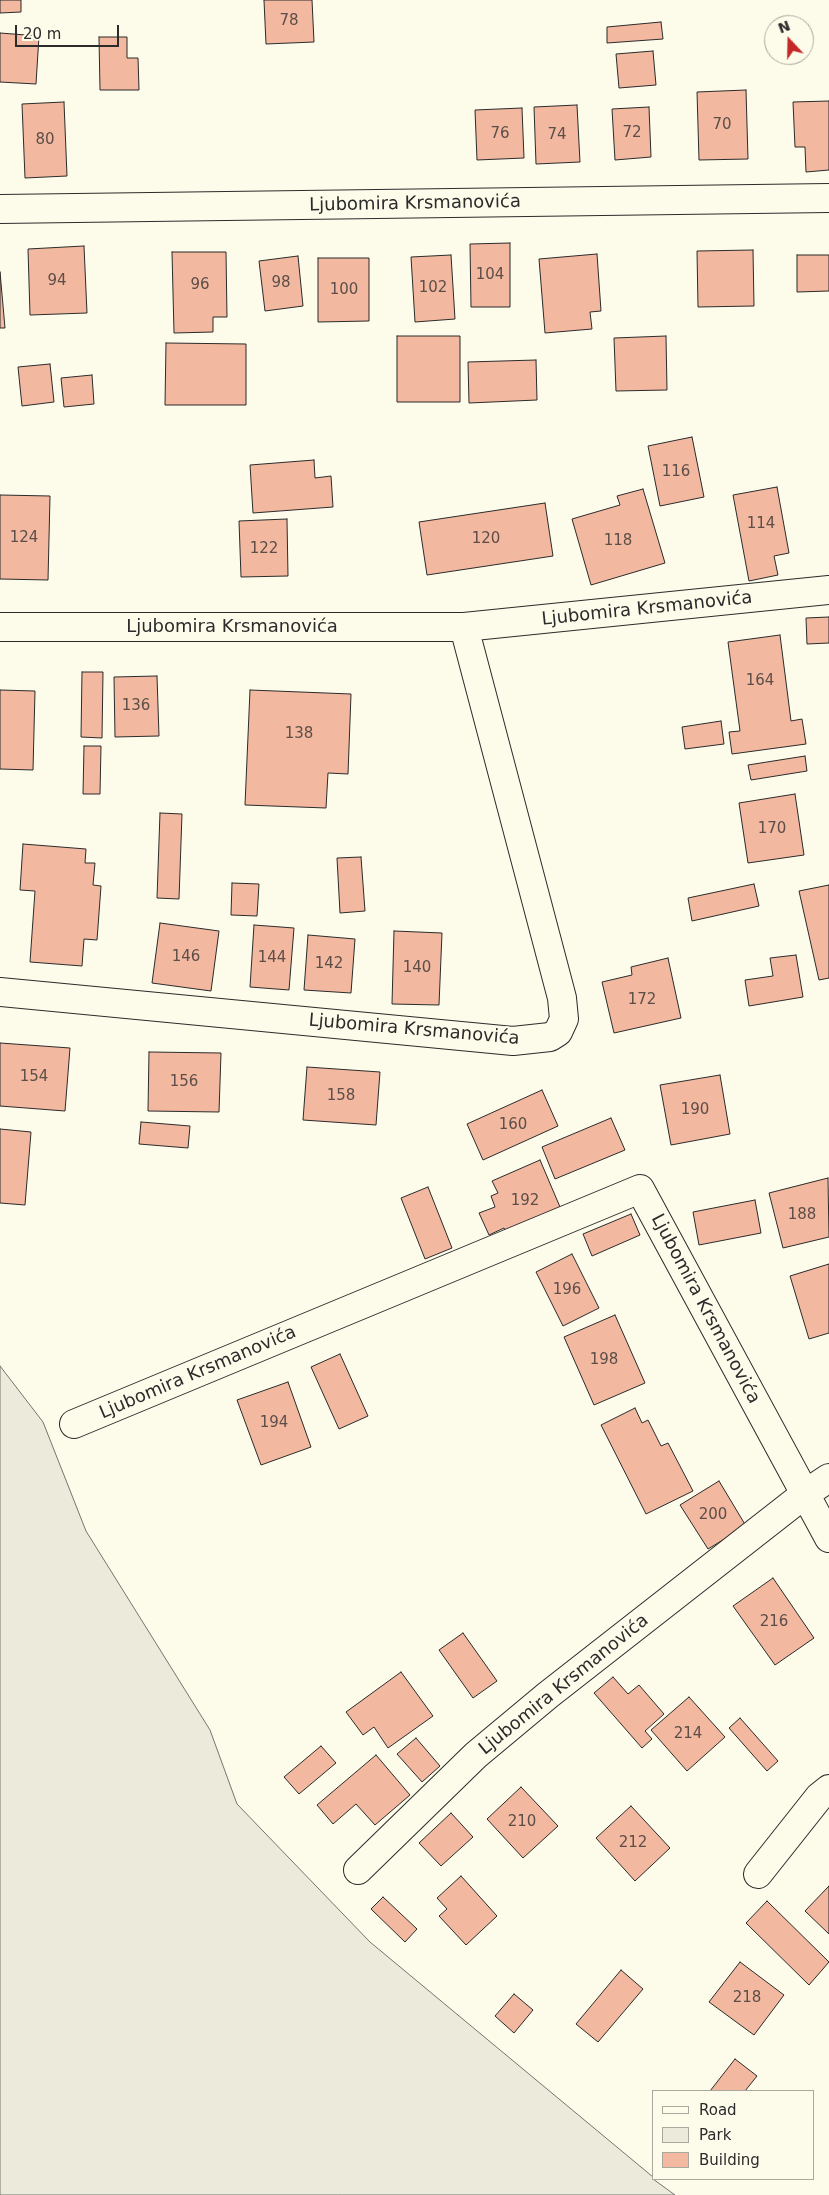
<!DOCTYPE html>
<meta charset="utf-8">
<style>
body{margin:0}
#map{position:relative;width:829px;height:2195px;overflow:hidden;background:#fdfbea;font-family:"DejaVu Sans",sans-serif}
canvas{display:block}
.legend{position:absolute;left:652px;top:2090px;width:162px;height:90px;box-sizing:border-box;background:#fdfbea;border:1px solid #a9a89e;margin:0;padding:6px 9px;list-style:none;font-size:15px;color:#2b2b2b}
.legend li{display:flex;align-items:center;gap:10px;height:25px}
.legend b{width:25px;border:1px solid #a9a89e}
.north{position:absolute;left:764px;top:15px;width:50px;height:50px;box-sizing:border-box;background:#fdfbea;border:1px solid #a9a89e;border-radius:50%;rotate:339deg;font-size:14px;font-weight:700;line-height:20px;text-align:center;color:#2b2b2b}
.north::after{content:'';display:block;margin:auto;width:18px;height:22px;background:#c62828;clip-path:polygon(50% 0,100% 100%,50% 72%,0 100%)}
.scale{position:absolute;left:15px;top:25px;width:104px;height:22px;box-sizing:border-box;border:2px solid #2b2b2b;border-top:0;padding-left:6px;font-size:15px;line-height:18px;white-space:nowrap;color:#2b2b2b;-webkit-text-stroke:4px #fdfbea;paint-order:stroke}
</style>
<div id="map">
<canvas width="829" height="2195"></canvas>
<ul class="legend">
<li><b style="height:6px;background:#fdfbea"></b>Road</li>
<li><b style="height:14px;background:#ecebdb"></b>Park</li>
<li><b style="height:14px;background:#f2b8a0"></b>Building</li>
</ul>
<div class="north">N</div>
<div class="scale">20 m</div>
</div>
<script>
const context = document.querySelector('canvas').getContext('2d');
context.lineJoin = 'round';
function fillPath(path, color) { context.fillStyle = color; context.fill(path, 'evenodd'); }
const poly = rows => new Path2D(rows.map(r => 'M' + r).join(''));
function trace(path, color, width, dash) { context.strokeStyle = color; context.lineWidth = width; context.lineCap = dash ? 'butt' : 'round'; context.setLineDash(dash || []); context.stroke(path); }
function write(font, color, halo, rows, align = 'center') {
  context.font = font + ' "DejaVu Sans",sans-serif'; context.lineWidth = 4; context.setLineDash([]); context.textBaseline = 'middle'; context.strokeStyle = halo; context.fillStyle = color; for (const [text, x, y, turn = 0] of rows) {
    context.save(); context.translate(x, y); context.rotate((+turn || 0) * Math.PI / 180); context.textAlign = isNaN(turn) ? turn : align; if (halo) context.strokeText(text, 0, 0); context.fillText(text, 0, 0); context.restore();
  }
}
const green = poly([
 [0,1366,43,1422,86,1531,210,1730,237,1804,370,1942,653,2177,653,2179,675,2195,0,2195,0,1366]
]);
fillPath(green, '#ecebdb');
trace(green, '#74746e', 1);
const building = poly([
 [0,0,21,0,21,12,0,13,0,0],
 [264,0,312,0,314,42,266,44,264,0],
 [661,22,663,39,607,43,607,27,661,22],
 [0,33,39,36,36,84,0,82,0,33],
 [99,37,127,37,127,58,138,58,139,90,100,90,99,37],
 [653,51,656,85,619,88,616,54,653,51],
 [746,90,748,159,699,160,697,92,746,90],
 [829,101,829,170,806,172,805,147,795,147,793,102,829,101],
 [64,102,67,176,25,178,22,104,64,102],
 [577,105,580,162,536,164,534,107,577,105],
 [649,107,651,157,615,160,612,109,649,107],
 [522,108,524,158,477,160,475,110,522,108],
 [510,243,510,307,471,307,470,244,510,243],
 [84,246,87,313,30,315,28,249,84,246],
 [753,250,754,306,698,307,697,251,753,250],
 [172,252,226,252,227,317,213,317,213,332,174,333,172,252],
 [597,254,601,311,590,312,592,329,545,333,539,259,597,254],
 [451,255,455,319,415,322,411,257,451,255],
 [797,255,829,255,829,291,797,292,797,255],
 [298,256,303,306,265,311,259,261,298,256],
 [318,258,369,258,369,321,318,322,318,258],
 [0,272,5,328,0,328,0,272],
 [397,336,460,336,460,402,397,402,397,336],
 [666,336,667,390,616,391,614,338,666,336],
 [166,343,246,344,246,405,165,405,166,343],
 [536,360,537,400,469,403,468,362,536,360],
 [50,364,54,402,22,406,18,367,50,364],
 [92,375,94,404,64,407,61,378,92,375],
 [692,437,704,497,660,506,648,446,692,437],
 [314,460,315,478,331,476,333,507,253,513,250,465,314,460],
 [777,487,789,553,774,556,778,575,749,581,733,495,777,487],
 [643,489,665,563,591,585,572,519,620,505,617,496,643,489],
 [0,495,50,496,48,580,0,579,0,495],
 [545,503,553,556,427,575,419,522,545,503],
 [287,519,288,576,241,577,239,521,287,519],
 [829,617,829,643,807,644,806,618,829,617],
 [780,635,791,721,802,719,806,744,732,754,729,732,740,731,728,642,780,635],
 [82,672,103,672,102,738,81,737,82,672],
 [157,676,159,736,115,737,114,677,157,676],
 [0,690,35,691,33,770,0,769,0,690],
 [250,690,351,694,348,774,328,773,326,808,245,805,250,690],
 [721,721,724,744,685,749,682,727,721,721],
 [84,746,101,746,100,794,83,794,84,746],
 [805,756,807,771,751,780,748,765,805,756],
 [795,794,804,855,748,863,739,803,795,794],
 [160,813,182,814,179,899,157,898,160,813],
 [23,844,86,849,85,863,95,863,93,885,101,886,97,940,84,939,82,966,30,962,35,891,20,890,23,844],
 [361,857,365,911,340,913,337,858,361,857],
 [232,883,259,884,257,916,231,915,232,883],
 [754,884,759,906,692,921,688,898,754,884],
 [829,885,829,978,819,980,799,891,829,885],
 [160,923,219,931,211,991,152,983,160,923],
 [254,925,294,928,289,990,250,987,254,925],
 [394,931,442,933,439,1005,392,1004,394,931],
 [308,935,355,939,351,993,304,990,308,935],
 [796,955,803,997,749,1006,745,980,773,976,770,958,796,955],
 [668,958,681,1018,614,1033,602,982,632,975,631,967,668,958],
 [0,1043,70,1048,65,1111,0,1106,0,1043],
 [149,1052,221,1053,219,1112,148,1111,149,1052],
 [307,1067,380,1072,376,1125,303,1120,307,1067],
 [720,1075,730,1134,671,1145,660,1085,720,1075],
 [542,1090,558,1126,483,1160,467,1124,542,1090],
 [611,1118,625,1150,555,1179,542,1147,611,1118],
 [141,1122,190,1126,188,1148,139,1144,141,1122],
 [0,1129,31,1132,25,1205,0,1203,0,1129],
 [540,1160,563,1214,508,1237,504,1228,489,1235,479,1213,495,1207,491,1196,498,1193,492,1181,540,1160],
 [828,1178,829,1237,783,1248,769,1193,828,1178],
 [428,1187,452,1248,425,1259,401,1198,428,1187],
 [755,1200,761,1233,699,1245,693,1212,755,1200],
 [631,1214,640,1235,592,1256,583,1234,631,1214],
 [572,1254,599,1308,563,1326,536,1272,572,1254],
 [829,1264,829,1333,809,1339,790,1276,829,1264],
 [615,1315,645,1383,594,1405,564,1337,615,1315],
 [340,1354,368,1416,339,1429,311,1367,340,1354],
 [288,1382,311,1447,261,1465,237,1400,288,1382],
 [635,1408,642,1423,648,1420,661,1446,668,1443,693,1491,646,1514,601,1425,635,1408],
 [719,1481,746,1526,708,1549,680,1505,719,1481],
 [773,1578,814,1638,775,1665,733,1606,773,1578],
 [463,1633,497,1681,473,1698,439,1650,463,1633],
 [401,1672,433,1716,388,1748,374,1727,363,1735,346,1712,401,1672],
 [613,1677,628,1694,639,1685,664,1714,645,1731,652,1739,642,1748,594,1693,613,1677],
 [689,1697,725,1737,687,1771,651,1730,689,1697],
 [740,1718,778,1761,767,1771,729,1728,740,1718],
 [416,1738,440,1766,422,1782,397,1754,416,1738],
 [321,1746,336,1763,299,1794,284,1777,321,1746],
 [376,1755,410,1795,375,1825,356,1804,333,1824,317,1805,376,1755],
 [521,1787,558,1826,523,1858,487,1819,521,1787],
 [631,1806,670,1848,635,1881,596,1838,631,1806],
 [451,1813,473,1837,441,1866,419,1843,451,1813],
 [461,1876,497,1916,466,1945,439,1916,447,1909,437,1898,461,1876],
 [829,1886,829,1934,805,1911,829,1886],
 [383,1897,417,1929,405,1942,371,1909,383,1897],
 [767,1901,829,1962,809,1985,746,1923,767,1901],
 [740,1962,784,1995,754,2035,709,2002,740,1962],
 [621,1970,643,1989,598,2042,576,2024,621,1970],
 [514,1994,533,2010,514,2033,495,2016,514,1994],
 [735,2059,757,2076,745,2091,710,2091,735,2059]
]);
fillPath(building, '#f2b8a0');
trace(building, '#2b2b2b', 1);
const minor = poly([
 [0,209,829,198],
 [0,627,464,627,829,590],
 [0,992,513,1041,550,1037,558,1032,564,1019,562,998,464,627],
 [74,1424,640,1189,829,1538],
 [358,1870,476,1755,548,1695,805,1494,829,1478],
 [758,1874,819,1797,829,1789]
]);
trace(minor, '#2b2b2b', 30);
trace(minor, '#fdfbea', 28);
write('15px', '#5d4e48', null, [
 ["78",289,21],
 ["70",722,125],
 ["72",632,133],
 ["76",500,134],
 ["74",557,135],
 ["80",45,140],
 ["104",490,275],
 ["94",57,281],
 ["98",281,283],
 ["96",200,285],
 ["102",433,288],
 ["100",344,290],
 ["116",676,472],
 ["114",761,524],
 ["124",24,538],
 ["120",486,539],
 ["118",618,541],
 ["122",264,549],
 ["164",760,681],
 ["136",136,706],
 ["138",299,734],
 ["170",772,829],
 ["146",186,957],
 ["144",272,958],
 ["142",329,964],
 ["140",417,968],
 ["172",642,1000],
 ["154",34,1077],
 ["156",184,1082],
 ["158",341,1096],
 ["190",695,1110],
 ["160",513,1125],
 ["192",525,1201],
 ["188",802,1215],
 ["196",567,1290],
 ["198",604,1360],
 ["194",274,1423],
 ["200",713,1515],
 ["216",774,1622],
 ["214",688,1734],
 ["210",522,1822],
 ["212",633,1843],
 ["218",747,1998]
]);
write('18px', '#2b2b2b', '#fdfbea', [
 ["Ljubomira Krsmanovića",415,204,-1],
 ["Ljubomira Krsmanovića",647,609,-6],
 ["Ljubomira Krsmanovića",232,627],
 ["Ljubomira Krsmanovića",414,1030,5],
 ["Ljubomira Krsmanovića",705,1309,62],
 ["Ljubomira Krsmanovića",198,1373,-23],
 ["Ljubomira Krsmanovića",564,1685,-39]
]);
</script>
